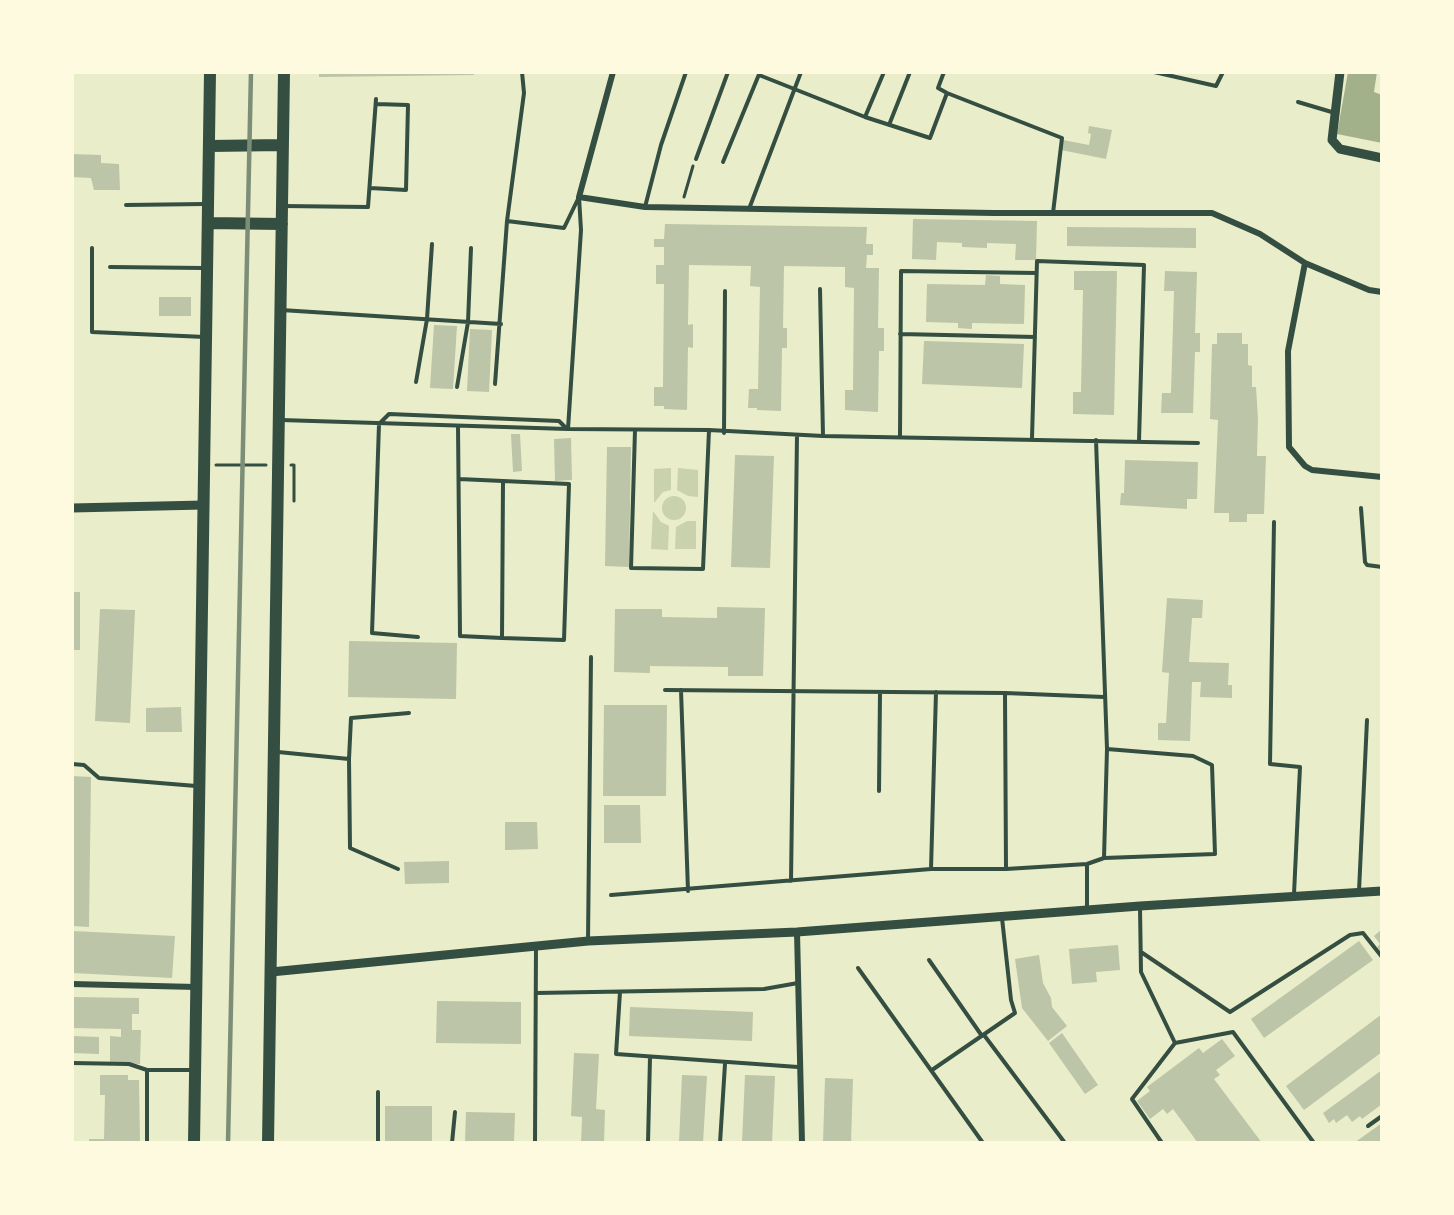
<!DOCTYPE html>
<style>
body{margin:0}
#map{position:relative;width:1454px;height:1215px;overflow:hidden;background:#e9edc9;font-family:"Alegreya Sans",sans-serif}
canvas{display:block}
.frame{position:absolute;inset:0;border:74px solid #fefae0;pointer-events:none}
</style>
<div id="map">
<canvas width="1454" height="1215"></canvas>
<div class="frame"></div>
</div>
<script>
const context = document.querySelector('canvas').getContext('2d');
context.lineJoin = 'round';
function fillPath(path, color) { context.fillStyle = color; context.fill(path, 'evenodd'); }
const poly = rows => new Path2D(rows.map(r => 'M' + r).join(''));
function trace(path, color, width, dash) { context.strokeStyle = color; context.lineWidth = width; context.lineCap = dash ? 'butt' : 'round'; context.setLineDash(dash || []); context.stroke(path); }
fillPath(poly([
 [671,468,671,490,663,492,654,503,654,469],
 [678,468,698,470,698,497,688,496,677,490],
 '662 508a12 12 0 1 1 24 0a12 12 0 1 1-24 0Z',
 [653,511,661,522,669,526,668,550,651,549],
 [687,521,696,521,696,549,675,549,676,527]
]), '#cad2ad');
fillPath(poly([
 [1348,72,1377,72,1374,92,1382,95,1382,143,1337,134]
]), '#a3b18a');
fillPath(poly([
 [319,72,474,72,474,75,319,77],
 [1089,126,1112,130,1106,159,1061,150,1063,140,1089,145,1091,134,1088,133],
 [72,154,101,155,101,163,119,164,120,190,94,190,91,178,72,177],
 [913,219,1037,221,1036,260,1015,260,1016,244,987,243,987,248,962,247,962,243,937,242,936,260,912,259],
 [665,224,867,227,866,244,873,244,873,255,867,255,866,268,879,268,878,328,884,328,884,351,879,351,878,412,845,410,845,390,853,390,854,288,845,287,845,267,784,266,783,328,787,328,787,348,782,348,781,411,757,410,757,408,748,408,749,389,758,389,760,287,750,286,751,266,689,265,688,325,693,324,693,348,688,347,687,410,664,409,664,406,654,406,654,387,663,387,664,284,656,284,656,265,664,265,664,247,654,247,654,239,664,239],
 [1067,227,1196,228,1196,248,1067,246],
 [1074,271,1117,271,1114,415,1073,414,1073,392,1081,392,1083,290,1074,290],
 [1165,271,1197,272,1195,333,1200,333,1200,352,1195,352,1193,413,1161,413,1162,393,1171,393,1174,291,1164,291],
 [986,275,1000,276,1000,284,1025,285,1024,324,972,323,972,329,958,328,958,323,926,322,927,284,985,285],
 [159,297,191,297,191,316,159,316],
 [434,325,457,326,453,389,430,388],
 [470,329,492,330,489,392,467,391],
 [1217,333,1242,333,1242,344,1248,344,1248,365,1252,366,1252,387,1256,387,1258,419,1257,456,1266,456,1264,514,1247,514,1247,522,1229,522,1229,513,1214,513,1218,420,1210,419,1212,344,1217,344],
 [924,341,1024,344,1022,388,922,384],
 [511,434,520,434,522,471,513,472],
 [571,438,572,480,555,481,554,439],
 [607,447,631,447,629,567,605,566],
 [735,455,774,456,770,568,731,567],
 [1125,460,1198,462,1197,499,1187,499,1187,509,1120,505,1121,493,1124,493],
 [72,592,80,592,80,650,72,650],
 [1167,598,1203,600,1202,618,1192,618,1189,662,1229,663,1228,685,1232,685,1232,698,1200,697,1201,682,1192,682,1190,741,1158,740,1158,723,1166,723,1169,673,1162,672],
 [717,607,765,608,763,676,728,676,728,667,650,666,650,673,614,672,615,609,662,609,662,617,717,618],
 [100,609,135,610,130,723,95,721],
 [349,641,457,643,456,699,348,697],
 [604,705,667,705,666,796,603,796],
 [181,707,182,732,146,732,146,708],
 [72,776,91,777,89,927,72,926],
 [604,805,640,805,641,843,604,843],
 [505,822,537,822,538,849,505,850],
 [449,861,449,883,405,884,404,862],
 [1382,929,1382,954,1377,947,1380,944,1374,936],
 [72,931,175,936,172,978,72,973],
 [1359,941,1373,960,1264,1038,1251,1019],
 [1118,945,1120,970,1096,972,1097,982,1072,984,1069,949],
 [1039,955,1043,983,1051,998,1052,1007,1067,1026,1048,1041,1022,1008,1015,959],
 [72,997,139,998,139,1014,132,1014,132,1030,141,1030,140,1064,110,1063,110,1036,121,1037,121,1029,72,1028],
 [437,1001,521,1002,521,1044,436,1043],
 [630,1007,753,1012,752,1041,629,1036],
 [1382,1014,1382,1052,1304,1110,1286,1086],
 [1062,1033,1098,1085,1085,1094,1049,1043],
 [72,1036,99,1037,99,1054,72,1053],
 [1222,1039,1235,1056,1216,1070,1220,1075,1214,1079,1262,1143,1198,1143,1173,1109,1167,1114,1163,1109,1150,1119,1137,1101,1150,1091,1147,1087,1199,1048,1203,1053],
 [574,1053,599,1054,596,1109,605,1110,604,1143,581,1143,582,1117,571,1116],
 [1382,1070,1382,1104,1362,1119,1360,1116,1352,1122,1347,1115,1336,1123,1334,1119,1329,1123,1323,1113],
 [100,1075,128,1075,128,1080,139,1080,140,1143,89,1143,89,1139,104,1139,105,1095,100,1095],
 [682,1075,707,1076,703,1143,679,1143],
 [745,1075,775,1076,772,1143,742,1143],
 [825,1078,853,1079,851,1143,823,1143],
 [385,1106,432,1106,432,1143,385,1143],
 [466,1112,515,1113,514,1143,465,1143],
 [1382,1123,1382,1143,1354,1143]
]), '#bcc5a7');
trace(poly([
 [684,197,693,166],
 [216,465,266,465],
 [291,465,294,465,294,501]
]), '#344e41', 3);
trace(poly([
 [944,72,938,88,947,93,1062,138,1053,213],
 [1154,72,1216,86,1223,72],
 [759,75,865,117,884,72],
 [1298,102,1335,113],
 [865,117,930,138,947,93],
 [889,125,910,72],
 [696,159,728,72],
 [723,162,760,72],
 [370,188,406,190,408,105,376,104],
 [126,205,204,204],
 [283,206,368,207,376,99],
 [645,207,661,145,686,72],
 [749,209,801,72],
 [507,221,564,228,578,199],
 [92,248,92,332,205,337],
 [110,267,203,268],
 [820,289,823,436],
 [281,310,501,324],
 [900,334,1035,337],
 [416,382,427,319,432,244],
 [495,384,507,221,524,93,522,72],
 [457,387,468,322,471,248],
 [281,420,568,429,709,430,823,436,1198,443],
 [458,426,460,636,502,638,564,640,569,484,503,481,502,638],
 [568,429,581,230,579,197],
 [635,430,631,568,703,569,709,430],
 [724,433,725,291],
 [900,436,901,271,1036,273],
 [1032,438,1037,261,1144,265,1139,441],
 [1096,440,1107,749,1104,858],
 [459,479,503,481],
 [1361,508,1365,562,1367,565,1382,567],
 [1274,522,1270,764,1300,767,1294,894],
 [418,637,372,633,379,424,389,414,559,421,567,429],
 [665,690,1005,693,1104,697],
 [681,690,688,891],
 [1005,693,1006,869],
 [278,752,349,759,350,848,398,869],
 [349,759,351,718,409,713],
 [72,764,84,765,99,778,196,786],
 [879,791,880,692],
 [1087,864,1087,909],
 [931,869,936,692],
 [791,881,797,435],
 [1359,891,1367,720],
 [611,895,931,869,1006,869,1087,864,1104,858,1215,854,1212,765,1193,756,1107,749],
 [1140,908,1141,972,1175,1043,1132,1099,1162,1143],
 [588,941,591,657],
 [1141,952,1230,1012,1350,935,1363,933,1382,957],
 [929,960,982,1036],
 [858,968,983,1143],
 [620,992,616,1054,798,1067],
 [536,993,764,989,798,983],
 [984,1035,1065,1143],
 [1175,1043,1233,1032,1314,1143],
 [72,1063,129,1064,147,1070],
 [932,1070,1015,1013,1011,1000,1002,918],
 [1368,1126,1382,1116],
 [147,1143,147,1070,191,1070],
 [378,1143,378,1092],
 [452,1143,455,1112],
 [535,1143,536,946],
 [648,1143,650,1057],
 [720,1143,725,1064]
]), '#344e41', 4);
trace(poly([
 [613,72,579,197,645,207,994,213,1212,213,1260,234,1305,263,1369,290,1382,292],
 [1305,263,1288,351,1289,447,1305,466,1312,470,1382,477],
 [797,932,802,1143],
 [72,984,196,987]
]), '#344e41', 6);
trace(poly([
 [1340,72,1332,140,1340,149,1382,158],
 [72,508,204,505],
 [271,972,588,941,797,932,1140,906,1382,891]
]), '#344e41', 9);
trace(poly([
 [209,146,283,145],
 [208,223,282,224],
 [194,1143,210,72],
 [268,1143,284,72]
]), '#344e41', 12);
trace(poly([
 [228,1143,251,72]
]), '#7c8e77', 4.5);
</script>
